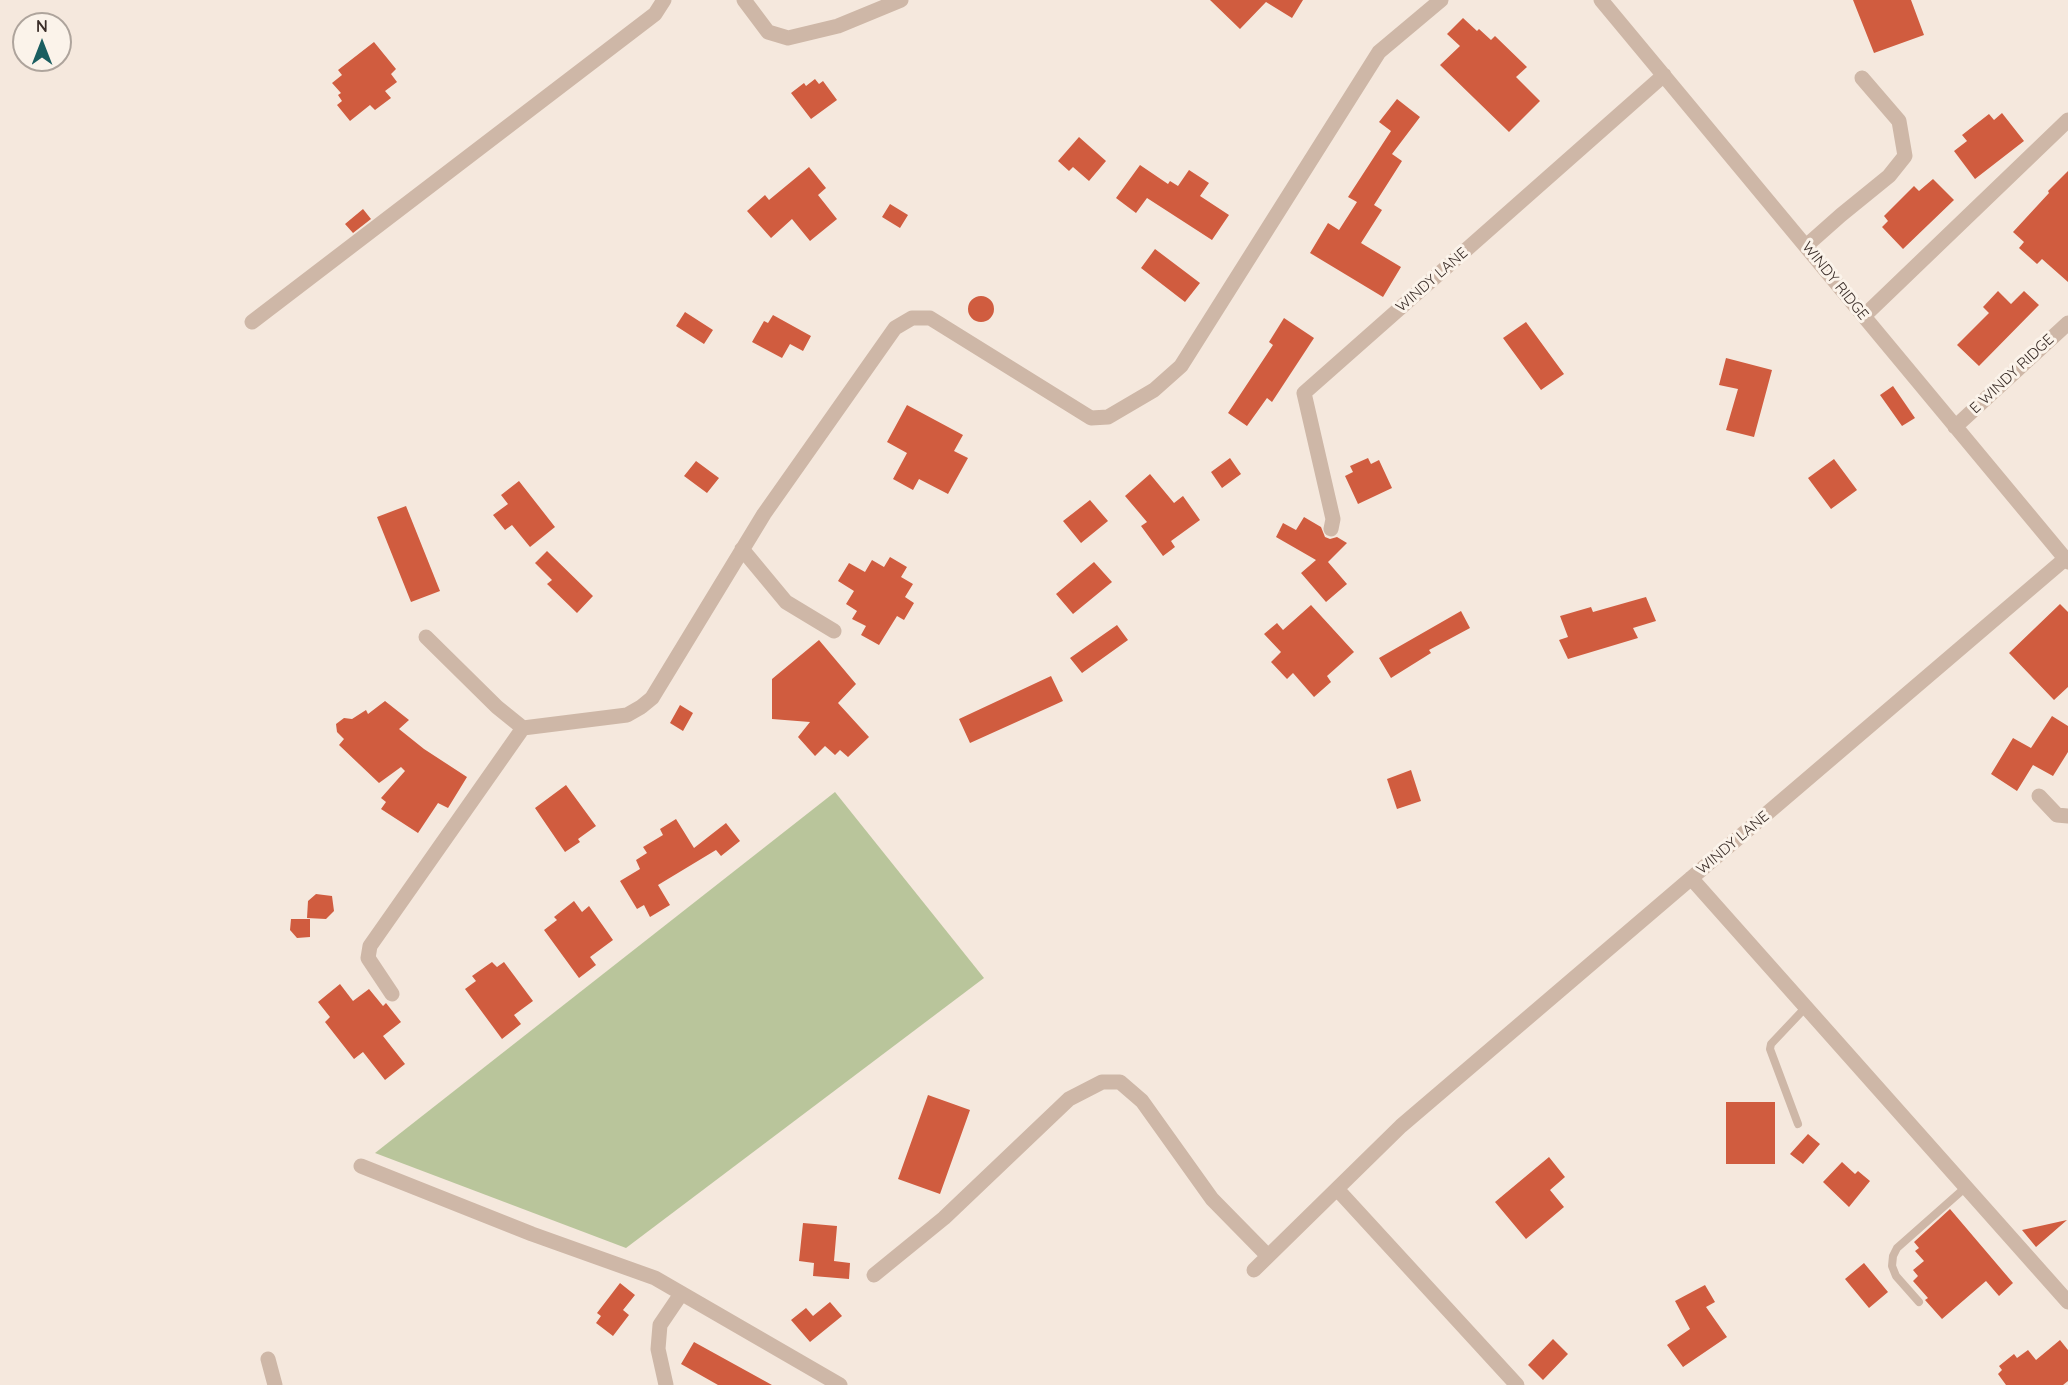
<!DOCTYPE html>
<style>
body{margin:0}
#map{position:relative;width:2068px;height:1385px;overflow:hidden;background:#f5e8dd;font-family:Quicksand,sans-serif}
canvas{display:block}
.north{position:absolute;left:12px;top:12px;width:60px;height:60px;box-sizing:border-box;background:#fbf3ea;border:2px solid #aea49c;border-radius:50%;rotate:0deg;font-size:16px;font-weight:700;line-height:24px;text-align:center;color:#3a2d28}
.north::after{content:'';display:block;margin:auto;width:21px;height:27px;background:#1a5e60;clip-path:polygon(50% 0,100% 100%,50% 72%,0 100%)}
</style>
<div id="map">
<canvas width="2068" height="1385"></canvas>
<div class="north">N</div>
</div>
<script>
const context = document.querySelector('canvas').getContext('2d');
context.lineJoin = 'round';
function fillPath(path, color) { context.fillStyle = color; context.fill(path, 'evenodd'); }
const poly = rows => new Path2D(rows.map(r => 'M' + r).join(''));
function trace(path, color, width, dash) { context.strokeStyle = color; context.lineWidth = width; context.lineCap = dash ? 'butt' : 'round'; context.setLineDash(dash || []); context.stroke(path); }
function write(font, color, halo, rows, align = 'center') {
  context.font = font + ' Quicksand,sans-serif'; context.lineWidth = 6; context.setLineDash([]); context.textBaseline = 'middle'; context.strokeStyle = halo; context.fillStyle = color; for (const [text, x, y, turn = 0] of rows) {
    context.save(); context.translate(x, y); context.rotate((+turn || 0) * Math.PI / 180); context.textAlign = isNaN(turn) ? turn : align; if (halo) context.strokeText(text, 0, 0); context.fillText(text, 0, 0); context.restore();
  }
}
fillPath(poly([
 [835,792,984,978,626,1248,375,1153]
]), '#b9c59b');
fillPath(poly([
 [1210,0,1303,0,1292,18,1266,2,1240,29],
 [1853,0,1911,0,1924,35,1874,53],
 [1463,18,1477,31,1479,29,1491,40,1495,36,1527,67,1516,77,1540,101,1509,132,1440,65,1460,46,1447,34],
 [374,42,396,69,391,74,397,82,385,91,391,98,375,110,370,105,350,121,337,105,342,101,338,95,341,93,332,83,342,75,338,70],
 [815,79,819,84,823,81,837,100,811,119,791,93,804,83,806,86],
 [1397,99,1420,117,1392,154,1402,161,1374,205,1382,210,1361,243,1401,267,1383,297,1310,253,1328,223,1339,230,1357,202,1348,197,1391,131,1379,122],
 [2002,113,2024,141,1975,179,1954,151,1967,141,1962,135,1989,114,1994,120],
 [1079,137,1106,161,1089,181,1073,167,1069,171,1058,161],
 [1140,165,1168,184,1170,181,1178,186,1189,170,1209,183,1200,196,1229,215,1212,240,1147,198,1136,213,1116,198],
 [809,167,826,188,818,195,837,219,810,241,792,219,771,238,747,211,765,195,769,200],
 [2068,171,2068,282,2042,259,2037,264,2019,248,2024,242,2013,232,2049,193,2048,191],
 [1933,179,1954,200,1903,249,1882,227,1888,221,1884,216,1914,186,1919,191],
 [890,204,908,215,900,228,882,217],
 [363,209,371,219,353,233,345,224],
 [1155,249,1200,283,1185,302,1141,268],
 [1998,291,2011,304,2024,291,2039,305,1979,366,1957,345,1989,313,1983,307],
 '968 309a13 13 0 1 1 26 0a13 13 0 1 1-26 0Z',
 [685,312,713,330,704,344,676,326],
 [773,315,811,336,803,351,790,344,782,358,752,342,764,321,768,323],
 [1284,318,1314,338,1272,402,1267,398,1247,426,1228,413,1273,345,1269,342],
 [1526,322,1564,374,1541,390,1503,338],
 [1726,358,1772,370,1754,437,1726,430,1738,389,1719,385],
 [1893,386,1915,418,1902,426,1880,395],
 [907,405,963,435,954,451,968,458,948,494,919,479,913,490,893,479,907,453,887,442],
 [1230,458,1241,474,1222,488,1211,472],
 [1368,458,1371,464,1379,460,1392,488,1358,504,1345,476,1353,472,1350,466],
 [1834,459,1857,490,1831,509,1808,478],
 [696,461,719,478,707,493,684,476],
 [1150,474,1174,503,1183,496,1200,520,1171,541,1175,547,1163,556,1141,526,1147,522,1125,496],
 [519,481,555,527,530,547,512,525,505,530,493,515,508,504,501,495],
 [1090,500,1108,521,1081,543,1063,521],
 [406,506,440,591,411,602,377,517],
 [1304,517,1321,527,1325,537,1330,539,1337,537,1347,543,1328,562,1347,584,1326,602,1301,573,1316,560,1276,537,1283,523,1296,530],
 [547,551,593,596,577,613,547,584,552,580,535,563],
 [890,557,907,567,901,577,913,584,905,597,914,603,904,620,897,616,879,645,861,635,866,626,852,619,857,611,846,604,854,591,838,581,849,563,865,572,872,560,884,567],
 [1094,562,1112,582,1073,614,1056,594],
 [1646,597,1656,621,1633,628,1638,638,1568,659,1559,640,1568,637,1560,616,1591,607,1593,612],
 [2060,604,2068,612,2068,687,2054,700,2009,653],
 [1311,605,1354,652,1327,676,1331,682,1314,697,1293,673,1287,679,1271,662,1281,652,1264,634,1277,623,1283,630],
 [1461,611,1470,628,1429,650,1431,653,1391,678,1379,658],
 [1117,625,1128,640,1082,673,1070,658],
 [819,640,856,684,838,703,869,737,848,757,840,750,835,755,825,746,815,756,798,737,810,722,772,719,772,679],
 [1051,676,1063,701,970,743,959,719],
 [385,701,409,720,399,729,424,749,467,777,448,808,438,803,418,833,381,809,386,802,381,798,405,771,401,767,379,783,339,745,344,739,337,732,336,724,344,718,352,719,366,710,368,714],
 [680,705,693,713,683,731,670,723],
 [2052,716,2068,726,2068,752,2053,776,2033,765,2017,791,1991,774,2013,738,2031,748],
 [1411,770,1421,801,1397,809,1387,779],
 [566,785,596,826,578,839,580,842,565,852,535,808],
 [676,819,694,848,726,823,740,841,721,856,716,850,658,885,670,905,650,917,644,905,637,909,620,881,640,869,636,860,647,853,643,847,663,835,660,829],
 [316,894,332,896,334,911,326,919,307,918,308,901],
 [574,901,582,912,589,906,613,940,590,957,596,965,579,978,544,930,557,920,554,917],
 [291,919,310,919,310,937,297,938,290,930],
 [492,962,497,967,504,962,533,1001,514,1015,521,1024,502,1039,465,989,476,981,472,976],
 [340,984,353,1001,369,989,383,1006,386,1003,401,1022,383,1036,405,1064,385,1080,363,1052,354,1059,325,1022,330,1017,318,1002],
 [928,1095,970,1110,940,1194,898,1179],
 [1726,1102,1775,1102,1775,1164,1726,1164],
 [1808,1134,1820,1144,1803,1164,1790,1154],
 [1549,1157,1565,1177,1550,1190,1564,1207,1526,1239,1495,1202],
 [1842,1162,1855,1174,1858,1171,1870,1181,1849,1207,1823,1182],
 [1950,1209,2013,1283,1999,1296,1986,1281,1942,1319,1925,1300,1928,1298,1913,1281,1918,1276,1913,1270,1924,1261,1915,1251,1919,1248,1914,1242],
 [2067,1220,2036,1247,2022,1230],
 [803,1223,837,1226,834,1261,850,1263,849,1279,813,1276,814,1263,799,1261],
 [1864,1263,1888,1292,1869,1308,1845,1279],
 [620,1283,635,1295,623,1310,629,1315,613,1336,596,1323,601,1316,597,1313],
 [1705,1285,1715,1302,1706,1307,1727,1337,1683,1367,1667,1345,1690,1329,1675,1301],
 [830,1302,842,1316,810,1342,791,1320,806,1308,813,1316],
 [1553,1339,1568,1354,1543,1380,1528,1365],
 [2060,1340,2068,1350,2068,1381,2063,1385,2006,1385,1998,1374,2002,1370,1999,1366,2014,1354,2017,1358,2028,1350,2036,1360],
 [694,1342,772,1385,718,1385,681,1364]
]), '#d05c3f');
trace(poly([
 [1798,1124,1770,1049,1771,1044,1806,1007],
 [1919,1302,1896,1276,1892,1266,1893,1256,1897,1248,1966,1187]
]), '#ceb7a7', 8);
trace(poly([
 [744,0,768,32,788,38,838,26,901,0],
 [1601,0,2068,562],
 [1806,246,1841,215,1889,176,1905,156,1899,121,1862,78],
 [1864,316,2068,120],
 [252,322,655,14,664,0],
 [1955,427,2068,323],
 [1331,529,1333,519,1304,393,1664,75],
 [742,549,786,602,834,631],
 [426,637,497,707,523,728,627,715,641,707,652,698,764,514,895,328,912,318,930,318,1091,418,1108,417,1154,390,1181,366,1379,52,1441,0],
 [2039,796,2057,815,2068,816],
 [1691,878,2068,1302],
 [392,994,368,958,370,946,523,728],
 [361,1166,532,1234,655,1278,840,1385],
 [1337,1189,1517,1385],
 [1254,1270,1401,1126,2065,559],
 [874,1275,944,1218,1069,1099,1102,1082,1120,1082,1142,1101,1212,1199,1268,1256],
 [268,1359,275,1385],
 [666,1385,658,1349,660,1325,681,1294]
]), '#ceb7a7', 15);
write('15px', '#3a2d28', '#fbf3ea', [
 ["WINDY LANE",1432,280,-41],
 ["WINDY RIDGE",1835,281,51],
 ["E WINDY RIDGE",2012,374,-43],
 ["WINDY LANE",1733,843,-40]
]);
</script>
